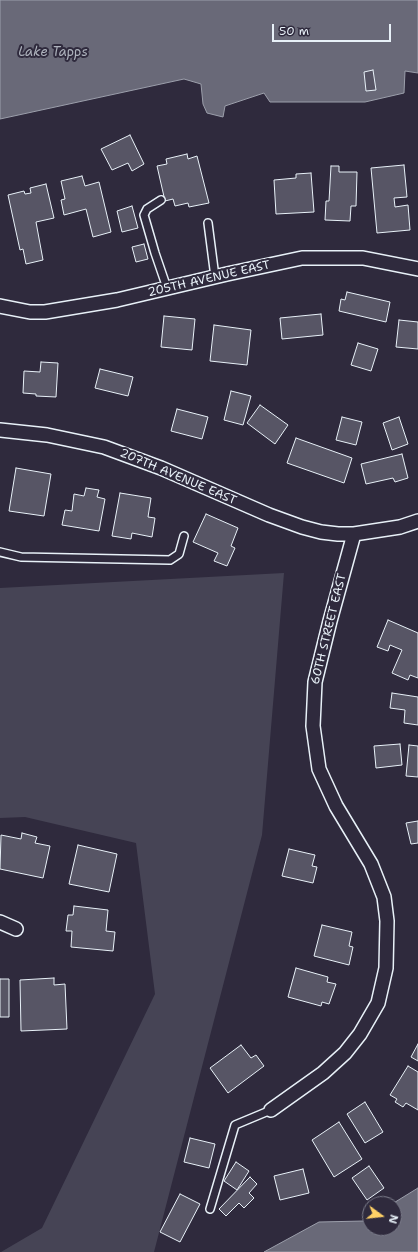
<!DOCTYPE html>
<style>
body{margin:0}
#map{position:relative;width:418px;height:1252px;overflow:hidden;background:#2f2a3d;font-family:"Shantell Sans",sans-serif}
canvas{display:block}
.north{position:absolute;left:362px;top:1196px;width:40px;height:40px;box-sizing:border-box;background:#2f2a3d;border:1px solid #797a88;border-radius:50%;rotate:105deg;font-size:11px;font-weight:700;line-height:16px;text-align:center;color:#e8f1f8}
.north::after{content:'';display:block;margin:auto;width:14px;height:18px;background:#ffd166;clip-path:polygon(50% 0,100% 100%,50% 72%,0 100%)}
.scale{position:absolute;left:272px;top:24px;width:119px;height:18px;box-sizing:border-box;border:2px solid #e8f1f8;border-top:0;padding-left:5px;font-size:12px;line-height:14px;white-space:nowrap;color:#e8f1f8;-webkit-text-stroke:3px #2f2a3d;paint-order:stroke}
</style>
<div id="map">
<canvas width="418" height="1252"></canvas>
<div class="north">N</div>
<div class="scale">50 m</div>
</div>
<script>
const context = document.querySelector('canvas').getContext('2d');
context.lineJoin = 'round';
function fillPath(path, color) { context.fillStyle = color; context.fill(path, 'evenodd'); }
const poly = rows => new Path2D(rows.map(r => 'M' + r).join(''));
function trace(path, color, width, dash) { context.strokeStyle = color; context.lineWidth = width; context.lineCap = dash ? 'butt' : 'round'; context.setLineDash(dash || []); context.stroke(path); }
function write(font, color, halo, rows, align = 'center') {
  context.font = font + ' "Shantell Sans",sans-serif'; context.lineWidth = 4; context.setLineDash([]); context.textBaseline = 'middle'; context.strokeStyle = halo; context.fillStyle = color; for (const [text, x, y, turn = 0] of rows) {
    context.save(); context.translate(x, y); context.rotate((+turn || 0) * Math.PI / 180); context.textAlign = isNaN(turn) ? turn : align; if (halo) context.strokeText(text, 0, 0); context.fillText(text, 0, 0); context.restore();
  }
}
fillPath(poly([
 [284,573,262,835,154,1252,1,1252,42,1228,155,994,136,843,25,817,0,818,0,588]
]), '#464455');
const water = poly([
 [0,0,418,0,418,73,405,71,404,93,365,102,270,102,264,93,225,106,223,117,207,113,203,104,201,84,184,79,0,119,0,0],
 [418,1188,418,1252,264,1252,319,1222,364,1221,370,1217,370,1228,394,1228,394,1204,392,1204,418,1188]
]);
fillPath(water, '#696978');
trace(water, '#9c9fab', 1);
const building = poly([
 [373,70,376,90,366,91,364,72,373,70],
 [130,135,144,164,132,171,128,163,112,170,101,149,130,135],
 [187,154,188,159,197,156,209,203,189,207,188,203,175,206,173,199,165,201,157,166,167,164,166,159,187,154],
 [404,165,407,197,394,198,395,207,408,205,410,230,377,233,371,168,404,165],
 [331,166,339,166,339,172,357,172,356,206,351,206,350,221,325,220,326,201,329,201,331,166],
 [311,173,314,212,276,214,274,180,296,178,296,174,311,173],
 [82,176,85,186,99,182,111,232,93,237,86,209,64,215,61,200,65,199,61,181,82,176],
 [46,184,54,218,36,222,43,260,26,264,23,249,20,250,8,195,24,191,25,194,31,193,30,188,46,184],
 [132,206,138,228,122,232,117,211,132,206],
 [144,244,148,259,136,262,132,247,144,244],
 [347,292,390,302,386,322,339,311,341,299,345,300,347,292],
 [321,314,323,335,282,339,280,318,321,314],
 [164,316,195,319,192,350,161,347,164,316],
 [399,320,418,322,418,349,396,347,399,320],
 [214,325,251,330,247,365,210,361,214,325],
 [358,343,378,349,371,371,351,365,358,343],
 [41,362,58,363,56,397,36,396,36,394,23,393,24,371,40,372,41,362],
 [100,369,133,377,128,396,95,388,100,369],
 [231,391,251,396,243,425,224,420,231,391],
 [260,405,288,425,275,444,247,423,260,405],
 [177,409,208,417,202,439,171,431,177,409],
 [342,417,362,422,356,445,336,440,342,417],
 [399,417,408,444,392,450,383,423,399,417],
 [296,438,352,458,344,483,287,463,296,438],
 [402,454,408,478,395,482,393,478,366,484,361,464,402,454],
 [16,468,51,474,44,516,9,511,16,468],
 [86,488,99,490,97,497,105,499,99,531,62,525,65,510,72,511,74,494,84,496,86,488],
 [120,493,151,498,148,517,155,518,152,537,132,533,131,539,112,536,120,493],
 [206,514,238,528,231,546,235,548,227,566,214,561,218,553,193,542,206,514],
 [388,620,418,633,418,678,410,675,408,680,392,673,402,650,390,645,388,651,377,647,388,620],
 [392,693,418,697,418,725,404,723,405,710,390,708,392,693],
 [400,744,402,765,376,768,374,746,400,744],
 [409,745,418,746,418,777,406,776,409,745],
 [418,821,418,843,411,844,406,823,418,821],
 [22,833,37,837,35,843,50,846,43,878,0,869,1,835,21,839,22,833],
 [78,845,117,854,109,892,69,884,78,845],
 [289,849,315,855,312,866,317,867,313,883,282,876,289,849],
 [74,906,108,910,106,931,115,932,113,951,71,947,72,931,66,931,68,915,73,915,74,906],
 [322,925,352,932,349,946,353,947,349,965,314,956,322,925],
 [296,968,328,977,327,982,336,984,329,1004,322,1002,321,1006,288,997,296,968],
 [54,978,54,985,65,984,67,1029,21,1031,20,980,54,978],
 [0,979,9,979,9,1017,0,1017,0,979],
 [418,1044,418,1061,411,1057,418,1044],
 [241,1045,251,1058,256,1055,264,1066,228,1093,210,1068,241,1045],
 [408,1066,418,1072,418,1110,406,1103,403,1107,395,1102,397,1099,390,1095,408,1066],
 [365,1102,383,1132,365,1143,347,1114,365,1102],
 [339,1122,362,1159,334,1177,312,1140,339,1122],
 [190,1138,215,1144,209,1168,184,1162,190,1138],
 [236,1162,249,1171,237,1190,224,1181,236,1162],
 [369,1166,384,1188,367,1200,352,1178,369,1166],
 [303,1169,309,1193,280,1200,274,1176,303,1169],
 [250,1177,257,1184,249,1193,254,1198,244,1208,239,1203,226,1216,219,1209,250,1177],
 [180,1194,200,1204,180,1242,160,1232,180,1194]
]);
fillPath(building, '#575565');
trace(building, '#e8f1f8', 1);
const lane = poly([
 [161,200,147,209,144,215,155,253,167,288],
 [208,223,215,277],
 [0,552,21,557,170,560,179,554,184,536],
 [210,1209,235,1125,271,1110]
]);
const street = poly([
 [0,306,30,312,45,312,117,300,227,274,302,258,363,258,418,269],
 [0,430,47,435,104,447,161,468,269,515,302,527,321,532,338,534,354,534],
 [0,922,16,929],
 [271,1110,323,1073,345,1053,360,1034,378,1003,386,968,387,921,384,897,371,864,336,806,319,769,313,726,315,682,330,621,354,534,400,527,418,521]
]);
trace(lane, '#e8f1f8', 10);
trace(street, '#e8f1f8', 16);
trace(lane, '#2f2a3d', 7);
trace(street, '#2f2a3d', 13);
write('12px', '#e8f1f8', '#2f2a3d', [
 ["205TH AVENUE EAST",209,279,-13],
 ["207TH AVENUE EAST",178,477,23],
 ["60TH STREET EAST",329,629,-76]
]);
write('italic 13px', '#afb4be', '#2f2a3d', [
 ["Lake Tapps",53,53]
]);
</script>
